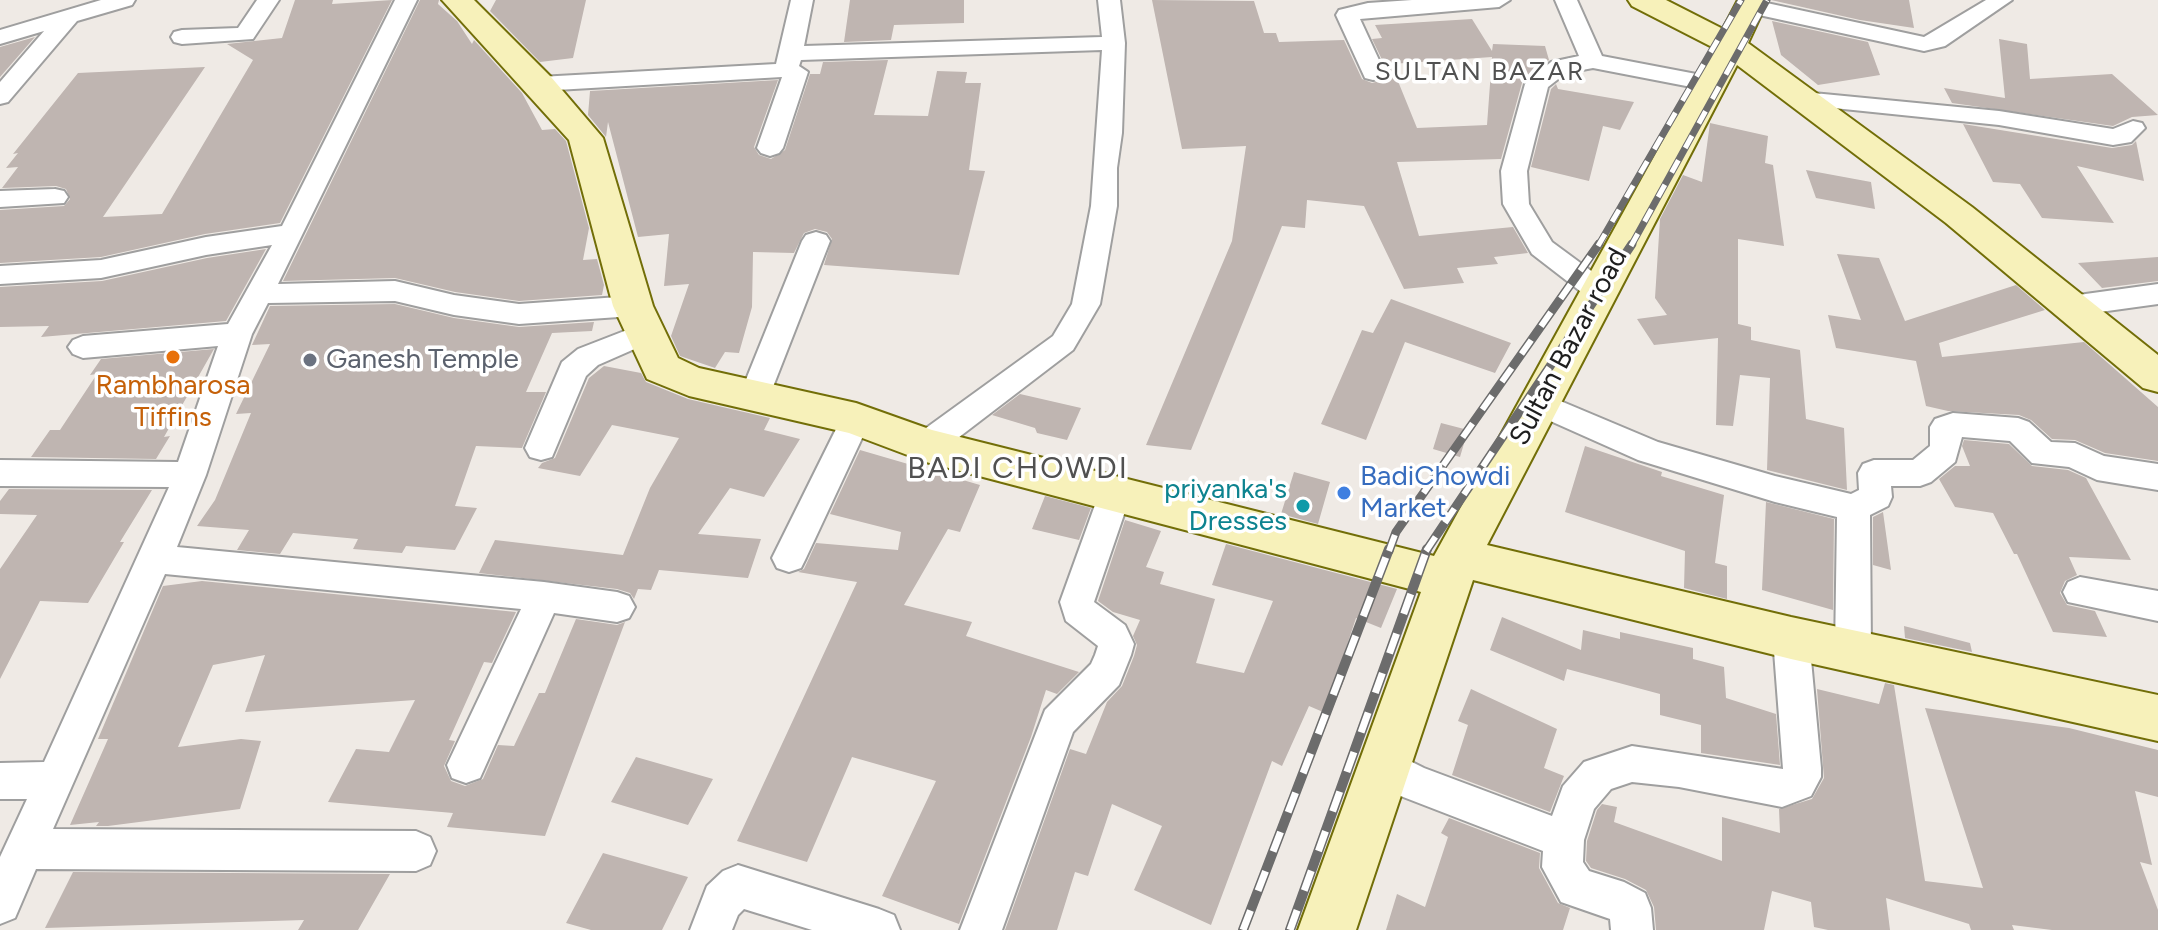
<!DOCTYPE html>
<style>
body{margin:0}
canvas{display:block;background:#efeae5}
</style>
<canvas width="2158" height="930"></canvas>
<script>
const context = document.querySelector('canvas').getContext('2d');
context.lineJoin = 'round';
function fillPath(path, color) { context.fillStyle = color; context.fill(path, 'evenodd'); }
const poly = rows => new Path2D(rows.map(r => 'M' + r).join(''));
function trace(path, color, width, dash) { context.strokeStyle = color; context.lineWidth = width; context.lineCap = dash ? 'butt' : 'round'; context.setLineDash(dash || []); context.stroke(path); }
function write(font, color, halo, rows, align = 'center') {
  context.font = font + ' Figtree,sans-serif'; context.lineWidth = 7; context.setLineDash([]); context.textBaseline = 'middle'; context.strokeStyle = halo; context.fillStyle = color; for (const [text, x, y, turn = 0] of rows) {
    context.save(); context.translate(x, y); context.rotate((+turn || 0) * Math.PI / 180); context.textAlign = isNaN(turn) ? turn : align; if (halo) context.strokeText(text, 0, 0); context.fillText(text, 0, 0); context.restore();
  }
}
fillPath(poly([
 [295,0,333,0,332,4,392,0,280,223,205,234,101,257,0,263,0,210,64,206,70,199,66,189,56,186,2,188,18,167,6,168,18,153,13,154,78,73,205,67,103,217,162,214,253,60,227,44,282,38],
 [420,0,439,0,438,4,457,21,472,44,474,40,522,93,542,130,555,129,566,141,589,228,583,260,597,259,604,285,602,295,519,301,455,292,395,278,283,281],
 [496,0,586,0,573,58,540,62,490,11],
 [850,0,964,0,964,23,894,25,891,40,844,42],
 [1152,0,1254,1,1264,33,1276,33,1279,42,1344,40,1362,79,1372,83,1383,80,1388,72,1372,39,1382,38,1375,25,1472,19,1492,51,1493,44,1545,46,1549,60,1522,83,1501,159,1397,162,1419,236,1513,227,1528,253,1494,257,1498,264,1457,268,1464,283,1404,289,1364,206,1307,200,1305,228,1282,226,1191,450,1146,445,1232,241,1246,146,1182,149],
 [1492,57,1487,125,1417,128,1391,64],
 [1771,0,1909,0,1914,28,1860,20],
 [1772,21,1868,42,1880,75,1818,85,1781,55],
 [35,37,0,77,0,47],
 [1999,39,2027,44,2030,79,2112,74,2158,115,2132,117,2113,126,1952,103,1944,88,2005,98],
 [888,60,874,115,928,116,937,71,967,72,965,83,981,83,969,170,985,171,959,275,824,265,832,239,827,232,815,229,804,233,794,253,753,252,752,307,739,353,725,352,715,368,680,356,671,336,689,284,664,286,669,234,638,237,608,122,606,137,588,115,590,91,778,80,754,147,759,155,771,159,785,150,810,74,820,74,823,62],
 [1556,84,1558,89,1634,102,1620,130,1603,126,1589,181,1531,167,1551,89],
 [1710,123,1768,136,1765,163,1773,165,1784,246,1738,239,1738,324,1751,327,1751,340,1800,350,1806,419,1844,428,1847,490,1767,470,1770,378,1740,375,1733,426,1716,425,1718,338,1654,345,1637,319,1667,315,1655,298,1660,219,1683,175,1702,182],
 [1963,124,2112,148,2132,145,2136,141,2144,181,2077,166,2114,223,2042,218,2020,184,1993,182],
 [1806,170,1871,182,1875,209,1816,198],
 [266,249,226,321,41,337,49,326,0,327,0,287,102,281,207,258],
 [1837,254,1879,258,1905,321,2016,285,2045,310,1939,343,1942,357,2084,342,2158,407,2158,461,2105,453,2075,440,2052,439,2031,420,2019,415,1948,411,1926,406,1916,361,1836,348,1828,315,1861,320],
 [2158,257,2158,281,2102,288,2078,263],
 [1391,299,1511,343,1495,373,1405,342,1366,440,1321,424,1362,330,1373,333],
 [395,304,454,318,519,327,594,322,592,331,552,333,526,392,546,392,522,448,476,446,455,506,477,508,455,550,406,546,402,553,353,549,358,539,293,533,280,554,237,550,249,530,197,526,215,500,251,413,236,414,270,344,252,345,270,306],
 [214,349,164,437,170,436,156,459,31,457,50,430,60,430,97,374,90,375,101,359],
 [604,366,641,373,646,382,688,399,770,418,764,430,800,439,764,497,730,488,698,534,761,539,748,578,659,570,651,590,638,589,634,599,630,593,617,589,479,573,495,540,623,555,650,488,679,438,612,425,580,476,538,468,542,463,555,458,589,378],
 [1020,394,1081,408,1067,440,1037,433,1035,428,992,415],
 [1441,423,1468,430,1460,457,1433,449],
 [1964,440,2009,444,2032,466,2068,470,2086,478,2131,560,2069,557,2077,575,2065,581,2060,593,2067,605,2095,611,2107,637,2053,632,2017,554,2014,554,1993,513,1955,507,1939,479,1955,466,1970,466,1962,446],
 [1585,446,1662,472,1661,476,1724,495,1715,563,1727,566,1727,599,1684,588,1685,551,1565,512],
 [860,450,980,485,960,532,948,529,904,605,972,622,966,636,1079,672,1057,694,1046,690,1031,737,959,924,882,896,936,781,852,757,807,862,737,841,857,582,798,572,804,569,816,543,898,550,901,532,830,514],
 [1294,472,1330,482,1318,524,1281,514],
 [9,489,152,490,120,542,124,542,88,603,40,601,0,679,0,569,37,515,0,514,0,501],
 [1045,496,1091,508,1079,540,1032,529],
 [1766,502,1834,519,1833,610,1762,590],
 [1883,512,1891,570,1873,565,1873,517],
 [1125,520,1161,531,1146,567,1164,572,1160,584,1215,599,1196,663,1244,673,1273,601,1212,585,1226,544,1397,589,1381,628,1356,618,1337,675,1345,678,1330,715,1309,706,1282,766,1272,761,1211,925,1134,890,1162,826,1112,804,1088,876,1075,872,1057,930,1005,930,1070,749,1086,754,1107,702,1122,686,1134,656,1137,645,1133,636,1140,620,1113,612,1098,601],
 [202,581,516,612,492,663,484,662,449,740,455,741,444,766,451,781,465,786,483,779,498,745,514,746,539,693,545,693,576,619,617,625,625,622,545,836,447,827,453,813,328,802,356,749,389,752,415,700,245,712,265,655,213,665,178,747,241,739,261,741,240,809,108,826,96,826,99,822,70,825,108,739,98,739,163,586],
 [1502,617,1581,650,1583,630,1620,639,1620,632,1693,648,1693,659,1724,667,1726,698,1776,714,1780,765,1701,753,1701,725,1660,715,1660,694,1567,669,1564,681,1490,650],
 [1904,626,1970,643,1972,652,1905,638],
 [1885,683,1894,685,1925,881,1983,888,1925,708,2069,728,2158,750,2158,797,2135,791,2152,865,2140,862,2158,910,2158,930,2052,930,2012,925,2014,930,1971,930,1969,924,1886,898,1890,930,1828,930,1814,927,1811,902,1772,891,1764,930,1656,930,1654,907,1646,890,1625,879,1591,868,1586,861,1587,841,1597,810,1602,804,1617,807,1614,822,1722,861,1722,817,1780,833,1779,809,1812,799,1824,778,1817,689,1879,704],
 [1471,689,1557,729,1544,768,1564,776,1550,812,1452,775,1468,725,1458,721],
 [636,757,713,779,688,825,611,802],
 [1449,818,1540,853,1539,868,1558,903,1570,908,1563,930,1386,930,1397,894,1425,907,1448,837,1441,833],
 [603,853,688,877,662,930,591,930,566,923],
 [73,872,390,874,358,930,298,930,304,920,45,928]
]), '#bfb5b1');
const street = poly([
 [101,0,135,0,132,5,77,21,8,102,0,104,0,82,44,31,0,44,0,30,101,0],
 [257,0,279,0,253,39,182,44,174,42,171,37,174,32,182,30,238,28,257,0],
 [395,0,417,0,278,284,395,281,454,295,519,304,633,296,643,299,647,306,643,313,633,316,519,324,454,315,395,301,268,303,252,334,206,475,177,547,544,582,617,592,629,596,635,607,629,618,617,622,554,613,480,778,466,783,452,778,447,765,521,609,165,574,53,829,416,831,430,837,436,851,430,865,416,871,36,869,15,918,0,924,0,857,27,799,0,799,0,763,44,762,169,487,0,486,0,460,178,462,218,346,83,358,73,354,68,347,73,340,83,336,228,324,272,245,206,255,101,278,0,284,0,266,101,260,206,237,282,226,395,0],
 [791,0,813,0,804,46,1102,37,1098,0,1120,0,1125,43,1122,133,1117,168,1117,206,1100,304,1073,350,937,454,926,457,915,454,910,445,915,436,1053,336,1072,304,1091,206,1102,50,801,60,799,66,808,72,783,148,779,153,770,156,761,153,757,148,782,77,539,91,531,89,527,84,531,79,539,77,776,64,791,0],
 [1412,0,1510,0,1499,7,1360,19,1385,73,1381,78,1373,80,1365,78,1336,15,1339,10,1368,3,1412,0],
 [1555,0,1577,0,1602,56,1712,77,1720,79,1724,84,1720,89,1712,91,1593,68,1566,73,1548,87,1527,171,1529,204,1552,242,1609,284,1613,291,1609,298,1599,301,1589,298,1532,254,1503,204,1501,171,1525,84,1551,62,1579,56,1555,0],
 [1753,0,1924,37,1986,0,2012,0,1945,46,1924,51,1750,13,1739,6,1742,1,1753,0],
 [1803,92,1999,111,2113,129,2133,121,2142,123,2145,128,2131,142,2113,145,1999,125,1795,104,1791,99,1795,94,1803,92],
 [55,189,64,191,68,197,64,203,0,207,0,191,55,189],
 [816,232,826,235,830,241,769,397,765,405,754,408,743,405,739,397,802,241,806,235,816,232],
 [2158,284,2158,304,2071,316,2061,313,2057,306,2061,299,2071,296,2158,284],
 [645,323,655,326,660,333,655,340,598,365,586,376,552,457,541,460,530,457,525,448,562,362,578,349,645,323],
 [1539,392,1658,442,1775,476,1851,494,1859,490,1858,473,1863,464,1874,460,1913,460,1930,446,1930,427,1935,419,1953,413,2018,418,2029,422,2051,442,2075,443,2104,456,2158,464,2158,490,2097,480,2069,467,2032,463,2010,441,1962,437,1955,462,1931,482,1920,486,1891,486,1892,497,1888,506,1870,515,1871,652,1866,663,1853,668,1840,663,1835,652,1837,517,1775,502,1638,460,1528,411,1524,403,1528,395,1539,392],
 [856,407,867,411,871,419,806,558,801,568,789,572,777,568,772,558,845,411,856,407],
 [1115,481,1127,485,1131,494,1094,602,1125,625,1134,644,1131,655,1119,685,1073,732,1002,930,960,930,1045,710,1091,664,1095,655,1098,646,1066,621,1060,602,1099,494,1103,485,1115,481],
 [2080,577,2158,591,2158,621,2068,602,2063,592,2068,582,2080,577],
 [1791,622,1804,627,1809,638,1821,768,1821,777,1811,796,1782,807,1679,787,1632,782,1611,789,1594,809,1584,840,1583,862,1589,871,1624,882,1645,893,1651,908,1653,930,1611,930,1610,919,1561,902,1542,867,1543,851,1398,795,1368,778,1363,765,1368,752,1382,747,1424,768,1552,816,1563,786,1584,762,1632,746,1783,769,1773,638,1778,627,1791,622],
 [738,865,879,909,894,915,900,930,812,930,744,909,738,915,732,930,690,930,707,886,723,871,738,865]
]);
const secondary = poly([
 [442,0,474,0,551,77,603,138,653,306,678,358,699,368,856,403,932,430,1434,556,1714,48,1632,6,1628,0,1666,0,1723,29,1738,0,1768,0,1748,43,1972,207,2158,355,2158,392,2143,388,1946,223,1737,65,1487,545,1791,617,2158,695,2158,741,1791,659,1473,580,1356,930,1298,930,1421,592,926,462,849,433,689,396,647,379,613,306,569,140,442,0]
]);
trace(street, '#9f9f9f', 4);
trace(secondary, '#726e08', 4);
fillPath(street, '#fff');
fillPath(secondary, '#f7f1ba');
const railFar2 = poly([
 [1598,246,1741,0],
 [1631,246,1767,0]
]);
const railFar1 = poly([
 [1389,551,1396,532,1599,244],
 [1426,551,1632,244]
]);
const rail = poly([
 [1243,930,1389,549],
 [1290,930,1427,549]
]);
trace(railFar2, '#6c6c6c', 7);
trace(railFar1, '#6c6c6c', 9);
trace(rail, '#6c6c6c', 10);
trace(railFar2, '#fff', 5, [14]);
trace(railFar1, '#fff', 6, [17]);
trace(rail, '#fff', 7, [21]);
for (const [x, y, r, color] of [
 [173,357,8,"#e8710a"],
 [310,360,8,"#6b7280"],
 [1344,493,8,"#3f7fe0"],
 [1303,506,8,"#0f9aa8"]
]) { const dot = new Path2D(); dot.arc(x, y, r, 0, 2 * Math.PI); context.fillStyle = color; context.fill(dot); trace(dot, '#fff', 3); }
context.letterSpacing = '2px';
write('26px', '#515151', '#fff', [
 ["SULTAN BAZAR",1480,72]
]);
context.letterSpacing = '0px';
write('28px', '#1e1e1e', '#fff', [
 ["Sultan Bazar road",1569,347,-62]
]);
write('28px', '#5b616d', '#fff', [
 ["Ganesh Temple",326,360]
], 'left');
write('28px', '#c56008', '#fff', [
 ["Rambharosa",173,386],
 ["Tiffins",173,418]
]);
write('28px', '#366cbe', '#fff', [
 ["BadiChowdi",1360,477],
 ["Market",1360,509]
], 'left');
write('28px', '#0d838f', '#fff', [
 ["priyanka's",1287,490],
 ["Dresses",1287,522]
], 'right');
context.letterSpacing = '2px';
write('30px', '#515151', '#fff', [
 ["BADI CHOWDI",1018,469]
]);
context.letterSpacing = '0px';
</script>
